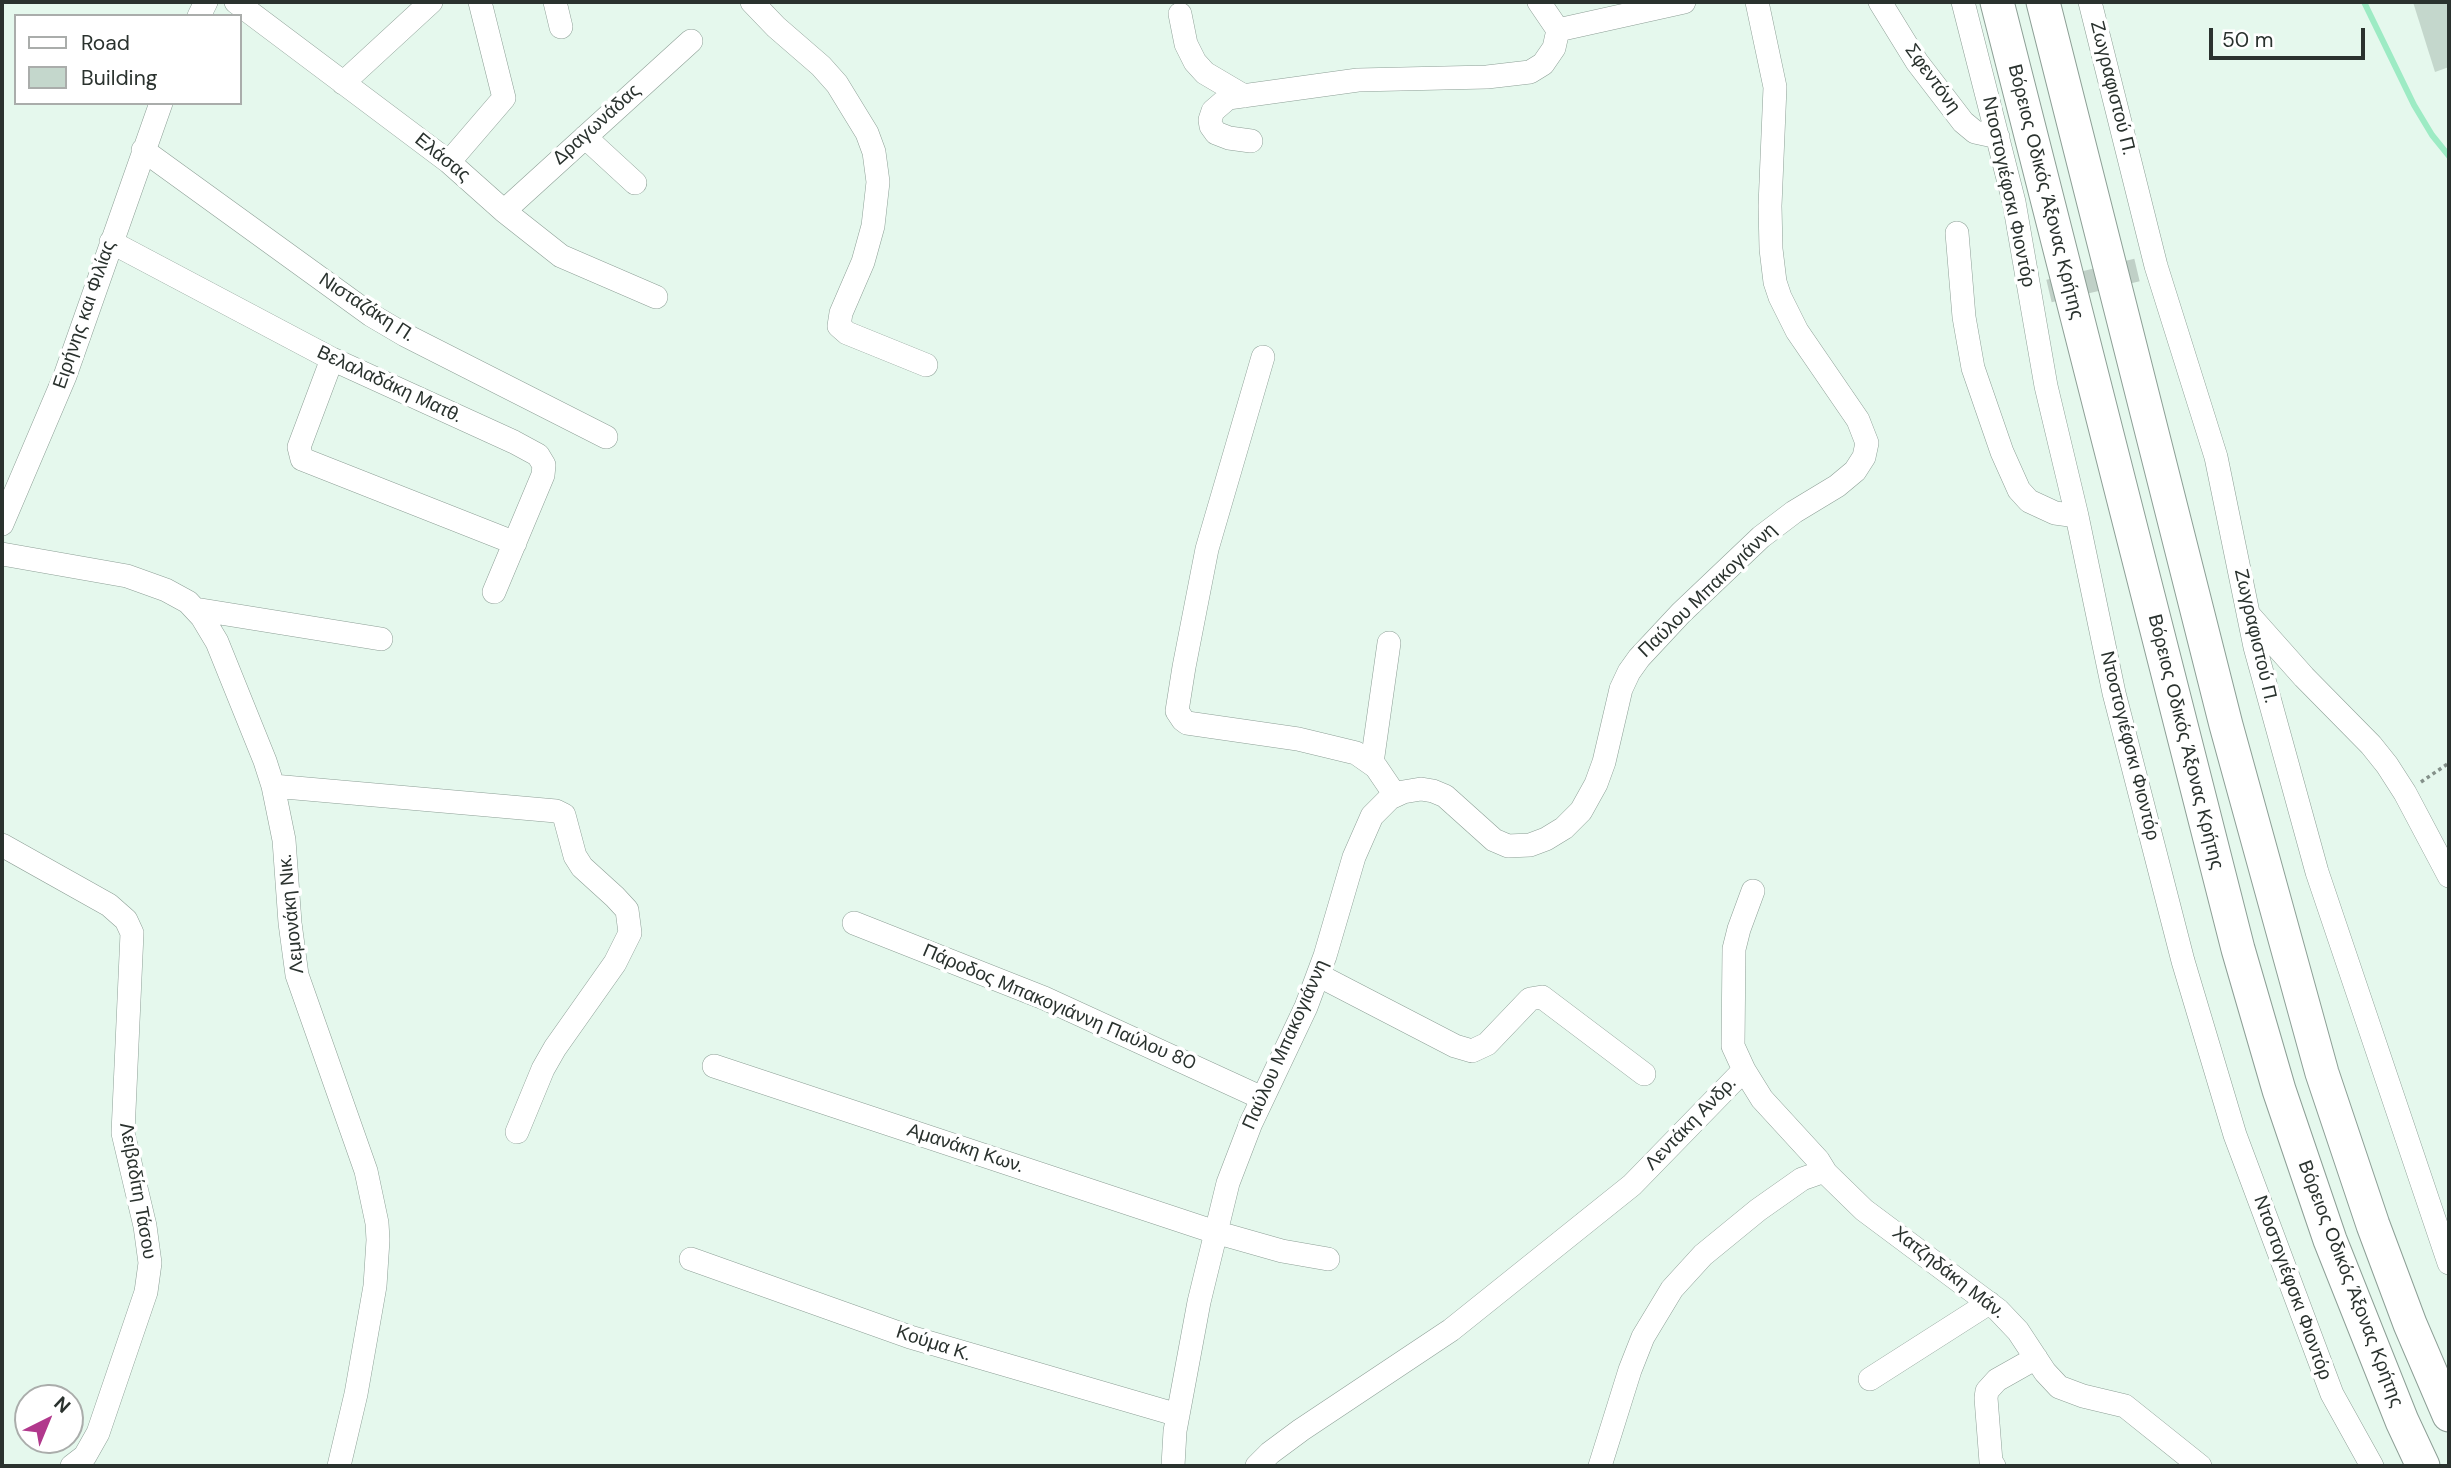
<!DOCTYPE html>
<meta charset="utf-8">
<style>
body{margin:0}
#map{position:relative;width:2451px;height:1468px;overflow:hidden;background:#e5f8ed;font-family:"DM Sans",sans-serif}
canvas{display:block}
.frame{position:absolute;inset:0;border:4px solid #2a322e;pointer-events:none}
.legend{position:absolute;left:14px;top:14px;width:228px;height:91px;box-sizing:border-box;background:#fff;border:2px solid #aaadab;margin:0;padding:9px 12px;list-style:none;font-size:21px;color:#2a322e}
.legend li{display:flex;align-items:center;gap:14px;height:35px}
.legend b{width:35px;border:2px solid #aaadab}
.north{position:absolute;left:14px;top:1384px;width:70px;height:70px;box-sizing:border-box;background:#fff;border:2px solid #aaadab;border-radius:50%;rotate:43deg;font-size:19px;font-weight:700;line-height:28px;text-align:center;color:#2a322e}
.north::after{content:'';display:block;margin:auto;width:24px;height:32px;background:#b1388c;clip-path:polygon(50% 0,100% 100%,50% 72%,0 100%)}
.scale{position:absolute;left:2209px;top:28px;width:156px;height:32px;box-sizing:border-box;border:4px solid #2a322e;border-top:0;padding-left:9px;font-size:21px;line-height:24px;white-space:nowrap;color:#2a322e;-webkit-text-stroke:5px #fff;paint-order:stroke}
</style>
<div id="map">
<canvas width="2451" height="1468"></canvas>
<div class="frame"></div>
<ul class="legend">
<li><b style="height:9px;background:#fff"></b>Road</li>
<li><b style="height:19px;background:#c4d7cc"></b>Building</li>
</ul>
<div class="north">N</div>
<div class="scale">50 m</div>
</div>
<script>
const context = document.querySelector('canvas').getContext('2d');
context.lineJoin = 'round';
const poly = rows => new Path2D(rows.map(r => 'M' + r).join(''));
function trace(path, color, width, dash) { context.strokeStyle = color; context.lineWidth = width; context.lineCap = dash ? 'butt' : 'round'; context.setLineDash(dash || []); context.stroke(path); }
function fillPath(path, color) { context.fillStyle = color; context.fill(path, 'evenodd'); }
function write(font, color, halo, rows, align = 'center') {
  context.font = font + ' "DM Sans",sans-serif'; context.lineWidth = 7; context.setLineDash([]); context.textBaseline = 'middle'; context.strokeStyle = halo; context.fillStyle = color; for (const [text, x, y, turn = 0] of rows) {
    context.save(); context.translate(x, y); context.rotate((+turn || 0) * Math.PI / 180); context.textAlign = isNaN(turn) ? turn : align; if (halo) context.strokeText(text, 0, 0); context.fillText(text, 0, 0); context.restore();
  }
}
trace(poly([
 [2364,2,2414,105,2432,135,2449,156]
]), '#9debc4', 6);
fillPath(poly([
 [2413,2,2449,2,2449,67,2435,72]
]), '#c4d7cc');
trace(poly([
 [2049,291,2137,270]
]), '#c0d0c7', 23, [23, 11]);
const minor = poly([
 [236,2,449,162,504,211,561,256,656,297],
 [555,2,561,27],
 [752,2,776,27,821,66,837,84,867,133,874,152,878,182,873,226,863,262,841,313,839,326,847,333,926,365],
 [1539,2,1558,30],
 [1880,2,1917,62,1963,122,1975,132,1998,137],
 [1963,2,2014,202,2046,386,2077,516,2114,693,2183,961,2235,1135,2332,1394,2372,1466],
 [2090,2,2156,266,2216,457,2255,647,2317,872,2449,1263],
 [1180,14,1186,44,1195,62,1205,73,1244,96],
 [199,16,206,2],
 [343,83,431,2],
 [585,137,635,183],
 [1251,141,1229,138,1216,133,1211,126,1210,120,1213,111,1228,98,1358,80,1487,77,1530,72,1543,64,1554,48,1558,30,1684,2],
 [143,150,371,315,405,335,606,437],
 [449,162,504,98,480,2],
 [504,211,691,41],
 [1957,233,1964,317,1973,368,2002,452,2019,490,2029,501,2055,513,2077,516],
 [111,242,332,359,514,442,538,455,544,465,543,475,494,592],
 [1263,357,1207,549,1184,667,1177,711,1183,720,1187,723,1298,739,1356,753,1376,767,1395,795],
 [332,359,299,447,302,459,515,543],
 [2,524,65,376,161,103],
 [2,554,127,576,166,590,188,602,202,617,217,642,265,761,273,786,284,840,290,923,297,975,366,1171,377,1223,378,1240,375,1286,356,1394,339,1466],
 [195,609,381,639],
 [2248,614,2304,677,2371,745,2387,765,2405,793,2449,876],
 [1372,763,1389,643],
 [273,786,556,811,564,815,575,856,582,867,615,897,627,910,630,933,615,963,555,1048,543,1069,517,1132],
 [2,845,109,905,126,920,132,933,123,1133,145,1226,150,1263,146,1292,98,1433,85,1456,72,1466],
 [854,923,1044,998,1262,1098],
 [1318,975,1455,1046,1472,1051,1487,1044,1530,999,1542,997,1644,1074],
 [714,1066,1215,1232,1282,1251,1328,1259],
 [1826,1173,1864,1210,1998,1310,2018,1331,2045,1372,2059,1387,2083,1396,2125,1406,2200,1466],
 [691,1259,910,1337,1178,1415],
 [1870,1379,1989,1303],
 [1173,1466,1175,1431,1199,1302,1228,1183,1251,1123,1306,1007,1325,956,1354,857,1372,816,1390,798,1403,792,1421,789,1433,791,1445,796,1494,840,1508,846,1530,845,1546,839,1564,828,1581,811,1596,784,1604,762,1621,689,1629,672,1639,658,1681,613,1761,537,1794,512,1837,486,1855,471,1864,457,1867,443,1858,420,1797,331,1780,297,1775,282,1771,249,1770,206,1775,87,1757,2],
 [1257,1466,1270,1453,1301,1430,1451,1330,1632,1185,1744,1070],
 [1600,1466,1630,1370,1643,1337,1672,1289,1703,1255,1758,1210,1802,1179,1819,1173,1826,1173,1818,1160,1762,1099,1744,1070,1733,1046,1734,949,1739,929,1753,891],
 [1994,1466,1991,1462,1986,1398,1987,1391,1997,1380,2036,1358]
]);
const highway = poly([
 [1997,2,2238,949,2279,1090,2330,1240,2402,1421,2423,1466],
 [2043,2,2226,725,2322,1073,2373,1225,2410,1324,2449,1415]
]);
trace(minor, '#8d9f96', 24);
trace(highway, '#8d9f96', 35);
trace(poly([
 [2421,782,2449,763]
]), '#84918a', 3.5, [3.5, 3.5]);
trace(minor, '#fff', 23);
trace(highway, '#fff', 33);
write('19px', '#2a322e', '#fff', [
 ["Σφεντόνη",1932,79,54],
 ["Ζωγραφιστού Π.",2112,88,76],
 ["Δραγωνάδας",597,125,-42],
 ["Ελάσας",442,158,39],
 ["Ντοστογιέφσκι Φιοντόρ",2008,192,78],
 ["Βόρειος Οδικός Άξονας Κρήτης",2045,192,76],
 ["Νισταζάκη Π.",366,308,33],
 ["Ειρήνης και Φιλίας",85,315,-71],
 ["Βελαλαδάκη Ματθ.",389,385,25],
 ["Παύλου Μπακογιάννη",1708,591,-44],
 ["Ζωγραφιστού Π.",2255,636,77],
 ["Βόρειος Οδικός Άξονας Κρήτης",2185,742,76],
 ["Ντοστογιέφσκι Φιοντόρ",2129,746,76],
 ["Λεμονάκη Νικ.",292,914,-96],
 ["Πάροδος Μπακογιάννη Παύλου 80",1059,1008,23],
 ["Παύλου Μπακογιάννη",1286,1045,-66],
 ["Λεντάκη Ανδρ.",1691,1124,-46],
 ["Αμανάκη Κων.",965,1149,18],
 ["Λειβαδίτη Τάσου",137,1191,80],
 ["Χατζηδάκη Μάν.",1948,1273,38],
 ["Βόρειος Οδικός Άξονας Κρήτης",2350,1284,69],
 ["Ντοστογιέφσκι Φιοντόρ",2292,1288,70],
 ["Κούμα Κ.",933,1344,18]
]);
</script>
